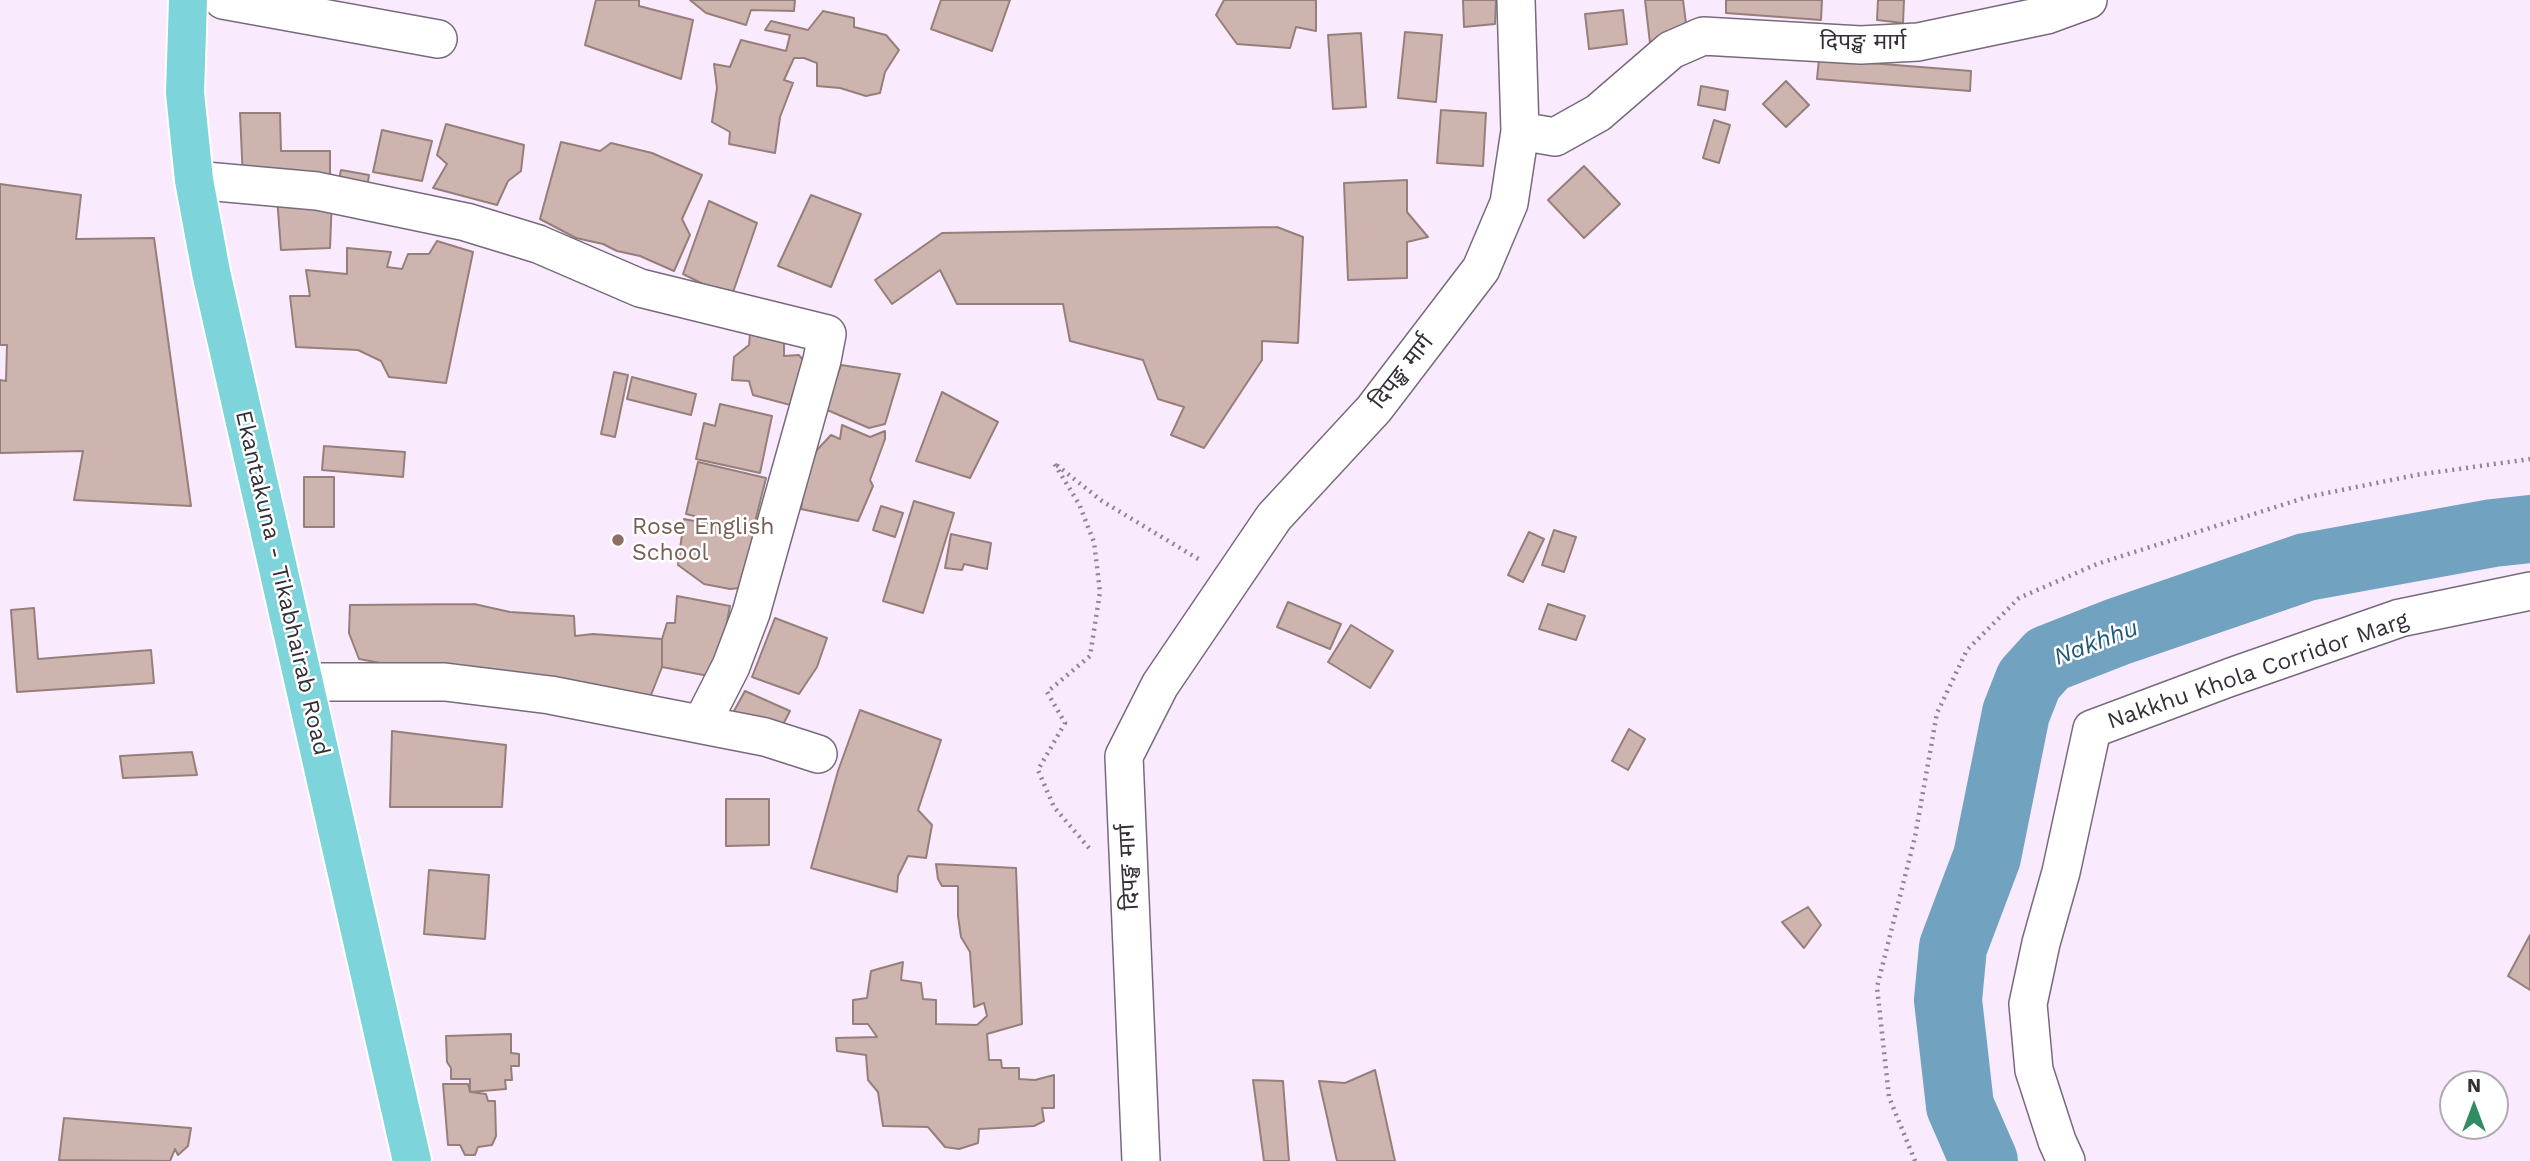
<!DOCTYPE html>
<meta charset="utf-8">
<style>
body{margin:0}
#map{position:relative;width:2530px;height:1161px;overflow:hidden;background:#f9eafe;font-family:"Work Sans",sans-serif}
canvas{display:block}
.north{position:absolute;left:2439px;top:1070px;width:70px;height:70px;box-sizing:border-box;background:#fff;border:2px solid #aeacaf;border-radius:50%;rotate:0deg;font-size:19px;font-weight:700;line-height:28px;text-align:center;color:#353037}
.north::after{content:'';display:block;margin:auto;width:24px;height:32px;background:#2f8c63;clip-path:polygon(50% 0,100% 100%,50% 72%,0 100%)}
</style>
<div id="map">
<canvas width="2530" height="1161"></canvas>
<div class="north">N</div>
</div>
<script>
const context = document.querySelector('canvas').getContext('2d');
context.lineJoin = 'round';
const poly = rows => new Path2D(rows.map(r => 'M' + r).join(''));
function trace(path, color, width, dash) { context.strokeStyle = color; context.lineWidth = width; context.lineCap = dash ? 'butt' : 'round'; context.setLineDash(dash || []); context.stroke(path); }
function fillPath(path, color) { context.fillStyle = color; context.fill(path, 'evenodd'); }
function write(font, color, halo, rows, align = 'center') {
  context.font = font + ' "Work Sans","Noto Sans Devanagari",sans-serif'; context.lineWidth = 5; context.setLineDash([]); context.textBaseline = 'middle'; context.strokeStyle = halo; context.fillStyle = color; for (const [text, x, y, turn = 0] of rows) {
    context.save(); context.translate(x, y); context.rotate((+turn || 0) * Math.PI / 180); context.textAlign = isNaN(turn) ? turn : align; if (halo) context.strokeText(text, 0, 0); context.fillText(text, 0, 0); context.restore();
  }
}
trace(poly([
 [1984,1161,1960,1106,1948,1000,1953,947,1987,857,2016,713,2029,680,2048,659,2117,632,2306,567,2493,533,2530,529]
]), '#71a2bf', 68);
const building = poly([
 [596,0,639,0,639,6,693,20,681,79,585,45,596,0],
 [690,0,795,0,794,11,751,10,746,25,706,13,690,0],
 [941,0,1010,0,992,51,931,29,941,0],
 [1224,0,1316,0,1316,31,1296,27,1290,48,1237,44,1216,15,1224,0],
 [1463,0,1496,0,1495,24,1464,27,1463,0],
 [1645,0,1683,0,1688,39,1650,43,1645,0],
 [1726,0,1822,0,1821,20,1726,13,1726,0],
 [1878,0,1904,0,1903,23,1877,20,1878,0],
 [1623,10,1627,44,1589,49,1585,14,1623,10],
 [823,11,854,18,854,27,886,35,899,50,885,72,880,93,866,96,840,88,817,86,817,63,804,58,794,58,784,80,793,83,780,117,775,153,729,144,730,132,712,122,717,88,714,64,730,67,741,40,786,51,790,35,765,30,771,21,808,30,823,11],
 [1405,32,1442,35,1436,102,1398,98,1405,32],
 [1361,33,1366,107,1333,109,1328,35,1361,33],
 [1819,59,1971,71,1970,91,1817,79,1819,59],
 [1786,81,1809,105,1786,127,1763,104,1786,81],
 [1701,86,1728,91,1725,110,1698,105,1701,86],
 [1441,110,1486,113,1483,166,1437,163,1441,110],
 [240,113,280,113,281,151,330,151,330,186,243,179,240,113],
 [1714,120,1730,125,1719,163,1703,158,1714,120],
 [446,124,524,145,521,171,508,181,497,205,433,188,447,164,437,155,446,124],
 [382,130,432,141,422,181,373,172,382,130],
 [561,142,600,151,611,143,652,153,702,175,682,219,690,235,674,271,640,256,617,251,603,244,576,238,540,219,561,142],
 [1584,166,1620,204,1584,238,1548,200,1584,166],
 [341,170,369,175,366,194,337,190,341,170],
 [1407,180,1407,212,1428,237,1407,242,1407,278,1348,280,1344,183,1407,180],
 [0,184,81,195,76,239,154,238,191,506,74,500,83,451,0,453,0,380,6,381,7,345,0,345,0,184],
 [811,195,861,214,831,287,778,266,811,195],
 [277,197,332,197,330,248,281,250,277,197],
 [709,201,757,223,731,298,683,274,709,201],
 [1277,227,1303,237,1298,343,1262,341,1262,360,1204,448,1171,435,1184,407,1158,399,1143,360,1070,341,1063,304,957,304,940,270,892,304,875,280,942,233,1277,227],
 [437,241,473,252,446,383,389,377,381,361,358,350,296,347,290,296,310,296,306,270,347,274,347,248,391,252,387,267,402,269,408,254,429,254,437,241],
 [750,334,784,341,784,356,799,355,809,368,794,406,753,395,749,381,732,380,734,357,749,345,750,334],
 [841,365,900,374,885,424,869,428,825,409,841,365],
 [614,372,628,375,615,437,601,434,614,372],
 [632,377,696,394,691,415,627,399,632,377],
 [942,392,998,422,970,478,916,461,942,392],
 [720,404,772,416,760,473,696,459,704,423,715,426,720,404],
 [842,425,870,437,885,431,885,439,870,480,873,486,858,521,801,509,806,473,817,450,831,435,840,439,842,425],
 [324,446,405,452,403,477,322,470,324,446],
 [698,462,766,478,753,530,686,514,698,462],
 [304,477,334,477,334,527,304,527,304,477],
 [914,501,954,513,923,613,883,601,914,501],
 [881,506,903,513,895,537,873,530,881,506],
 [684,519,765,535,752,587,730,589,704,584,678,565,684,519],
 [1554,530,1576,537,1564,572,1542,565,1554,530],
 [1529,532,1544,539,1523,582,1508,575,1529,532],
 [951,534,991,543,987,569,964,564,962,570,945,568,951,534],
 [677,596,730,606,726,627,734,632,724,679,662,667,662,639,667,623,675,623,677,596],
 [1288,602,1341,624,1330,649,1277,627,1288,602],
 [474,604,510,612,574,616,575,636,593,634,662,639,662,667,649,700,423,671,359,659,349,633,350,605,474,604],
 [1548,604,1585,616,1576,640,1539,629,1548,604],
 [34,608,38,659,151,650,154,683,17,692,11,610,34,608],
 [775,618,827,638,817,667,799,694,752,677,775,618],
 [1351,625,1393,651,1370,688,1328,662,1351,625],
 [745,691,790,711,776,738,734,711,745,691],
 [860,710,941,740,918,810,932,825,926,858,908,856,898,876,897,892,811,868,838,771,860,710],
 [1629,729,1645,739,1628,770,1612,761,1629,729],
 [392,731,506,745,502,807,390,807,392,731],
 [192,752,197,775,123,778,120,756,192,752],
 [726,799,769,799,769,845,726,846,726,799],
 [936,864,1016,868,1022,1024,987,1034,989,1060,1001,1060,1002,1068,1019,1068,1019,1079,1035,1080,1054,1075,1054,1108,1042,1108,1044,1121,1034,1126,979,1129,978,1143,959,1149,945,1147,928,1127,883,1126,878,1092,868,1080,866,1055,837,1051,836,1038,877,1037,868,1024,853,1024,853,1000,867,998,871,971,903,962,901,980,921,983,923,999,936,1000,936,1024,977,1025,987,1016,984,1003,974,1007,970,952,961,937,958,916,958,886,942,886,938,879,936,864],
 [429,870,489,875,485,939,424,934,429,870],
 [1808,907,1821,925,1804,948,1782,922,1808,907],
 [2530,935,2530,990,2508,976,2530,935],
 [511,1034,511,1053,519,1054,519,1066,511,1066,512,1080,505,1080,506,1089,470,1092,470,1079,451,1079,451,1068,447,1062,446,1036,511,1034],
 [1375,1070,1395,1161,1337,1161,1319,1081,1345,1083,1375,1070],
 [1253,1080,1283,1081,1289,1161,1264,1161,1253,1080],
 [443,1084,468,1084,470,1092,486,1094,488,1101,495,1101,496,1136,492,1145,478,1147,475,1155,465,1155,460,1145,448,1145,443,1084],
 [64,1118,191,1128,188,1146,178,1155,175,1149,170,1161,59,1160,64,1118]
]);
fillPath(building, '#cdb4af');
trace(building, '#967f7a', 2);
const minor = poly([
 [223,0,438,39],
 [1516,0,1520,131],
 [194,180,317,191,466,222,538,244,640,288,827,334,822,360,751,613,731,666,702,723],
 [304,682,445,682,550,695,765,737,818,754],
 [1141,1161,1124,756,1160,685,1274,517,1374,409,1481,269,1509,203,1520,131,1555,137,1598,113,1671,50,1703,36,1861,45,1918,42,2047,15,2088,0],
 [2066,1161,2057,1141,2034,1070,2028,1004,2041,943,2061,872,2092,729,2231,677,2400,618,2530,591]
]);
const major = poly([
 [188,0,185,93,194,180,211,272,412,1161]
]);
trace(minor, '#776b7b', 40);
trace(major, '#fff', 42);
trace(poly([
 [1089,848,1054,807,1038,770,1065,723,1047,692,1090,656,1100,592,1094,542,1079,504,1054,463,1102,501,1200,560],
 [1915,1161,1889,1097,1877,987,1915,837,1937,713,1967,650,2019,598,2097,564,2307,497,2416,475,2530,459]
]), '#8f8592', 4.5, [2, 5]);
trace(minor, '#fff', 37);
trace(major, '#7dd4da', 38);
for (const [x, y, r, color] of [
 [618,540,7,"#8d6e63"]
]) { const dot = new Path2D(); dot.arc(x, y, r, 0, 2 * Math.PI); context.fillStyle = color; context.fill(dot); trace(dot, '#fff', 2.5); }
write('23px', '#353037', '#fff', [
 ["दिपङ्ख मार्ग",1863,42],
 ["दिपङ्ख मार्ग",1402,372,-52],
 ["Ekantakuna - Tikabhairab Road",282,583,77],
 ["Nakkhu Khola Corridor Marg",2258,671,-19],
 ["दिपङ्ख मार्ग",1129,867,-93]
]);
write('23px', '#785e54', '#fff', [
 ["Rose English",632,527],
 ["School",632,553]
], 'left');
write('italic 24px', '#1d5977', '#fff', [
 ["Nakhhu",2096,643,-21]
]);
</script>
